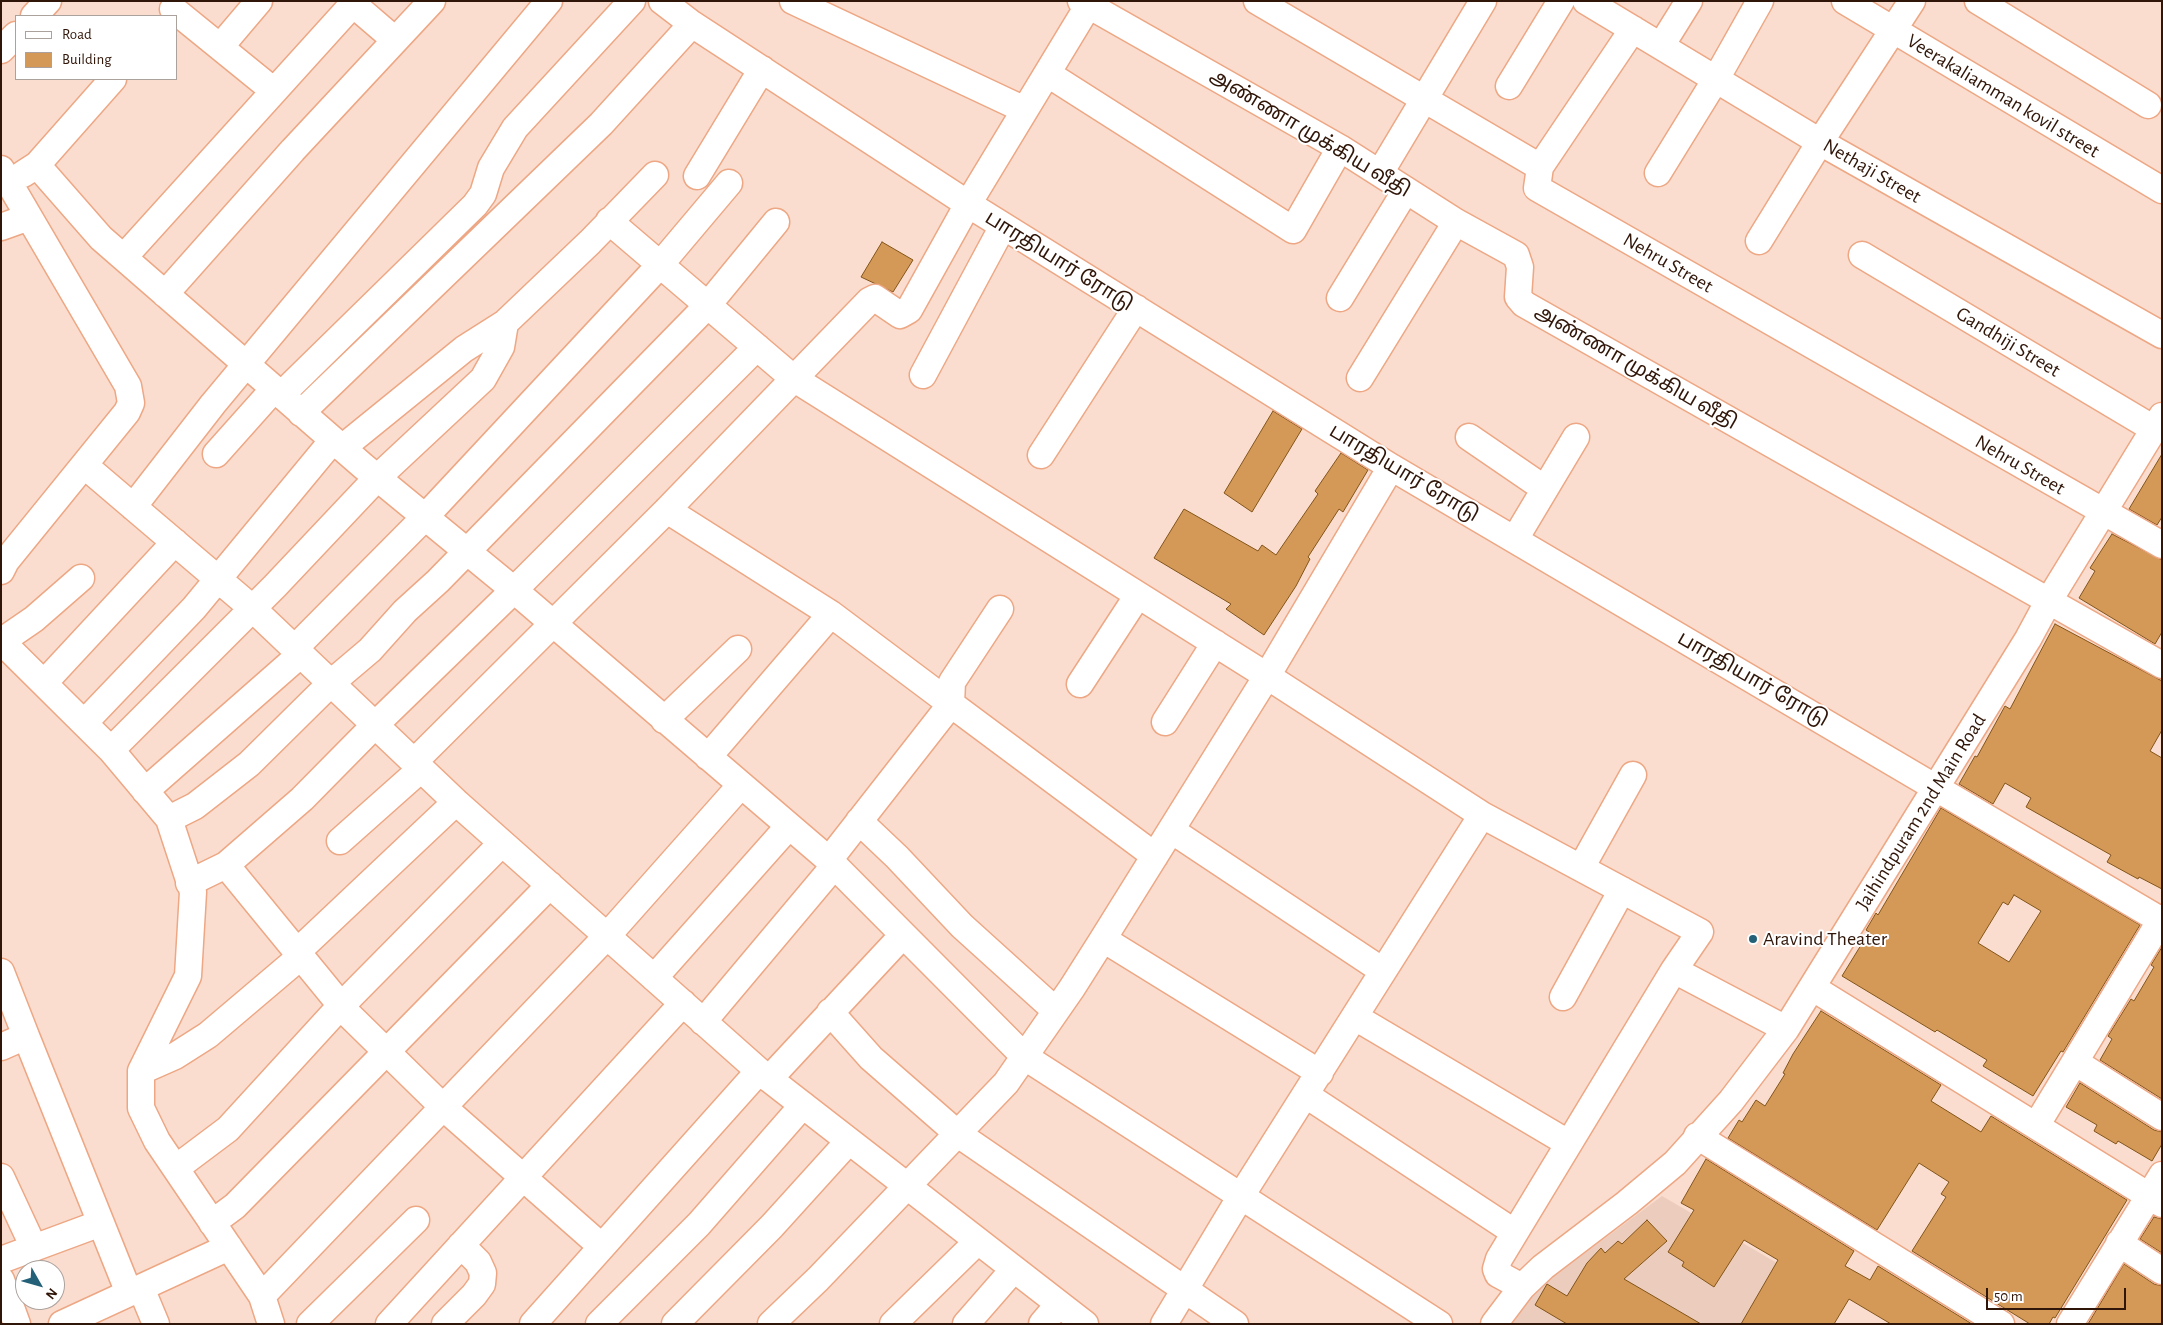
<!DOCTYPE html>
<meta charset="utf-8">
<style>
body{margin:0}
#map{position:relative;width:2163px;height:1325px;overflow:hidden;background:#faddce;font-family:"Alegreya Sans",sans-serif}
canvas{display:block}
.frame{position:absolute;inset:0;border:2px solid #301609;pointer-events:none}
.legend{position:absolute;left:15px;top:15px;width:162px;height:65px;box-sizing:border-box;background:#fff;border:1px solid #aca29d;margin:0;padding:6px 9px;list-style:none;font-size:15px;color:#301609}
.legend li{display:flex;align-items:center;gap:10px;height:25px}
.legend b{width:25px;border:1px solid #aca29d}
.north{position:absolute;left:15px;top:1260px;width:50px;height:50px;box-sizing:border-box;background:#fff;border:1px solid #aca29d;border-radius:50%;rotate:128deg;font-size:14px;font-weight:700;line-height:20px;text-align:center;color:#301609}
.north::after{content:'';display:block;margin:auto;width:18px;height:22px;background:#246178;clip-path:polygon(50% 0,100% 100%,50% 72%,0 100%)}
.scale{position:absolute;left:1986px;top:1288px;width:140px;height:22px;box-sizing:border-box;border:2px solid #301609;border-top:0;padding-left:6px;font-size:15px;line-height:18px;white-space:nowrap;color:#301609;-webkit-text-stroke:4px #fff;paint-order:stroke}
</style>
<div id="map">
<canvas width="2163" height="1325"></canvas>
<div class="frame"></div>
<ul class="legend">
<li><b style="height:6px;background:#fff"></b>Road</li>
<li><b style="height:14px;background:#d49957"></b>Building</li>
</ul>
<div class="north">N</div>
<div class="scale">50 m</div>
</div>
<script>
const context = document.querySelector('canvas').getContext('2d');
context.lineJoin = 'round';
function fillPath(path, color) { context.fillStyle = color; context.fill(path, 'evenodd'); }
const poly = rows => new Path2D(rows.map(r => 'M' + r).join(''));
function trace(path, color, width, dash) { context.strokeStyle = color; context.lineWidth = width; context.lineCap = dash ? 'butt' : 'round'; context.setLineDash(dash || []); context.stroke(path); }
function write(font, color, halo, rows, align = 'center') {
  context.font = font + ' "Alegreya Sans","Noto Sans Tamil",sans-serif'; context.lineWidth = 4; context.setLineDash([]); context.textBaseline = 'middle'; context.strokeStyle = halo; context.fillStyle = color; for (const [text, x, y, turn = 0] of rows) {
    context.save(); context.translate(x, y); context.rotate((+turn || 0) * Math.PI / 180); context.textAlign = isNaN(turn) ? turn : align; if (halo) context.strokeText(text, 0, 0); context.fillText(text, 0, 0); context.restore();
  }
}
fillPath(poly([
 [1662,1196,1789,1270,1759,1324,1512,1324,1529,1300,1554,1276]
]), '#ecccbd');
const building = poly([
 [882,242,913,260,893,292,861,277,882,242],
 [1273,411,1302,429,1252,512,1224,493,1273,411],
 [1341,453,1368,470,1343,512,1339,509,1308,557,1310,559,1296,586,1264,635,1226,609,1231,604,1154,558,1184,509,1258,551,1262,545,1276,555,1318,494,1315,491,1341,453],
 [2162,454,2162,517,2157,525,2129,509,2162,454],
 [2112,534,2162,560,2162,632,2155,644,2079,598,2095,571,2090,568,2112,534],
 [2055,624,2162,681,2162,730,2150,751,2162,758,2162,889,2139,877,2138,879,2107,862,2111,855,2026,807,2031,798,2005,783,1993,804,1959,784,1975,756,1977,757,2005,706,2010,709,2055,624],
 [1941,808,2140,925,2063,1052,2061,1051,2033,1096,1983,1066,1987,1060,1937,1030,1935,1032,1842,976,1869,932,1866,930,1876,913,1878,915,1941,808],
 [2014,895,2041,911,2009,962,1978,943,2003,902,2008,905,2014,895],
 [2162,947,2162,1099,2100,1060,2112,1039,2108,1036,2131,999,2134,1001,2154,967,2151,965,2162,947],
 [1821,1011,1941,1085,1931,1101,1981,1132,1991,1116,2127,1200,2055,1318,2053,1317,2049,1324,2030,1324,1912,1251,1946,1197,1941,1194,1949,1182,1919,1163,1877,1230,1728,1138,1739,1120,1742,1122,1756,1100,1765,1106,1785,1074,1783,1073,1793,1054,1821,1011],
 [2080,1083,2154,1130,2162,1132,2162,1144,2152,1161,2118,1141,2116,1144,2094,1131,2097,1125,2066,1107,2080,1083],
 [1706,1159,1854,1251,1845,1266,1870,1280,1878,1266,1972,1324,1891,1324,1849,1299,1834,1324,1741,1324,1778,1260,1744,1240,1714,1287,1682,1266,1684,1262,1668,1252,1694,1210,1681,1203,1706,1159],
 [2154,1217,2162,1219,2162,1253,2140,1239,2154,1217],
 [1647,1220,1667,1241,1624,1279,1701,1324,1567,1324,1535,1305,1547,1284,1567,1296,1587,1263,1601,1248,1605,1253,1618,1241,1622,1244,1647,1220],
 [2124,1264,2154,1284,2162,1286,2162,1324,2088,1324,2124,1264]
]);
fillPath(building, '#d49957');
trace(building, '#835419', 1);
const minor = poly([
 [662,1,692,24,968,204,1391,467,2162,921],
 [793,1,1025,110],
 [1081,1,1340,148,1456,222,1516,255,1520,267,1518,297,1524,304,2162,665],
 [1257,1,1540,167,1537,188,2162,545],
 [1586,1,1820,142,2162,335],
 [1845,1,2162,190],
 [1978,1,2148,105],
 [173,9,274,91],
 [34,16,48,1],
 [1661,46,1689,1],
 [220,47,259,1],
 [1,50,16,35],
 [1048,74,1293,230,1340,148],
 [1509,86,1561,1],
 [37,165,101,238,363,466,514,590,375,725,302,799,226,865],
 [1540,167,1633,29],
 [1,169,128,386,131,403,127,412,6,561,1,571],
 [1380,173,1483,1],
 [1658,173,1716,79,1760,1],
 [23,174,37,165,113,79],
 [697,176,762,69],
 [609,221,793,378,1267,676,1482,815,1700,932,1674,970,1499,1259,1496,1269,1498,1274,1522,1287],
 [1,227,29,217],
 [1759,241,1820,142,1912,1],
 [1862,255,2154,429],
 [124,257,353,4,395,40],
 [165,294,293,150,432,1],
 [1340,298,1406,190],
 [757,347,514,590,829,860,1025,1057,1439,1324],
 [923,375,1003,226],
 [1360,378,1456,222],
 [281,395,475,205,483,194,491,168,515,128,632,1],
 [301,413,601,124,692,24],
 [1469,437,1545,489],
 [342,448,464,349,505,323,590,242,655,175],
 [216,454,274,389],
 [1041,455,1136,308],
 [84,465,252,608,456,802,759,1071,1085,1324],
 [133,507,213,404,549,1],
 [667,510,831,614,951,704],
 [1515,539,1576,437],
 [1,641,111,750,169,819,193,892,188,976,141,1071,141,1108,157,1141,262,1296,271,1324],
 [2,641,34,619,81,578],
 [295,648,425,517,659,266,729,183],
 [44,683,175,542],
 [1080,684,1138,595],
 [951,704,952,682,1000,609],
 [664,720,738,649],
 [1165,722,1215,643],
 [84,723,194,608,333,440],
 [111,750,275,586,377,478,483,379,501,347,505,323],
 [708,757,831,614],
 [414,762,667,510,869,301,875,298,900,315,909,310,968,204,1091,1],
 [145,791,301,654],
 [169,819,195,806,249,764,331,683,370,650,405,611,438,581,707,306,776,222],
 [859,821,897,857,962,926,1056,1011],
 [1171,830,1383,971],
 [340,841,421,769],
 [829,860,951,704,1155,856],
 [1581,868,1633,775],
 [189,883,226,865,348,1014,443,1107,602,1247],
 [1103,939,1320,1073],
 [297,952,456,802],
 [1674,970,1786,1029],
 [1,972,26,1036],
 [654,978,789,826],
 [1813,988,2162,1204],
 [1563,997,1622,890],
 [830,1012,871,1058,958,1134,1235,1324],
 [1355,1017,1568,1143],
 [703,1022,834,866],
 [1,1047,26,1036,129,1293],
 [2075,1062,2162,1117],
 [141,1071,175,1056,208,1035,300,957],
 [769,1079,903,935],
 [1306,1095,1514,1232],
 [2036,1126,2162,918],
 [1697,1136,2001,1324],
 [176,1168,228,1129,336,1011,502,843],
 [1,1177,34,1248],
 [212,1223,235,1206,550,885],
 [2119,1243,2162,1271],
 [1,1260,101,1223],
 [1,1280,17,1324],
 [141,1288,156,1324],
 [262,1296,607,936,741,785],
 [62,1324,229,1247],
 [310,1324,416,1220],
 [389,1324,683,1003],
 [445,1324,474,1295,482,1284,483,1273,478,1262,461,1245],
 [533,1324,759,1071],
 [599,1324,699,1224,803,1105],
 [675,1324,772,1226,849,1141],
 [771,1324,818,1279,1006,1083,1072,988,1103,939,1267,676,1391,467],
 [893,1324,978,1241],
 [966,1324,1014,1269],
 [1042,1324,1059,1304],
 [1164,1324,1241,1196,1482,815],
 [1494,1324,1522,1287,1543,1267,1627,1203,1675,1163,1731,1101,1786,1029,2028,639,2048,602,2162,416],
 [2070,1324,2162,1175]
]);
trace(minor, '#eda784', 29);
trace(minor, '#fff', 26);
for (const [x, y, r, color] of [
 [1753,939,5,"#246178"]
]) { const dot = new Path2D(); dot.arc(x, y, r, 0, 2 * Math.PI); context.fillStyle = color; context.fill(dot); trace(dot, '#fff', 2); }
write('20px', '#301609', '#fff', [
 ["Veerakaliamman kovil street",2003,96,31],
 ["அண்ணா முக்கிய வீதி",1310,133,31],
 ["Nethaji Street",1872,171,30],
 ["பாரதியார் ரோடு",1059,261,32],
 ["Nehru Street",1668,263,30],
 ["Gandhiji Street",2008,342,31],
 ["அண்ணா முக்கிய வீதி",1636,367,30],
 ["Nehru Street",2020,465,30],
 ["பாரதியார் ரோடு",1404,473,31],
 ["பாரதியார் ரோடு",1753,679,30],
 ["Jaihindpuram 2nd Main Road",1921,812,-58]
]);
write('20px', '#301609', '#fff', [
 ["Aravind Theater",1763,939]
], 'left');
</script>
